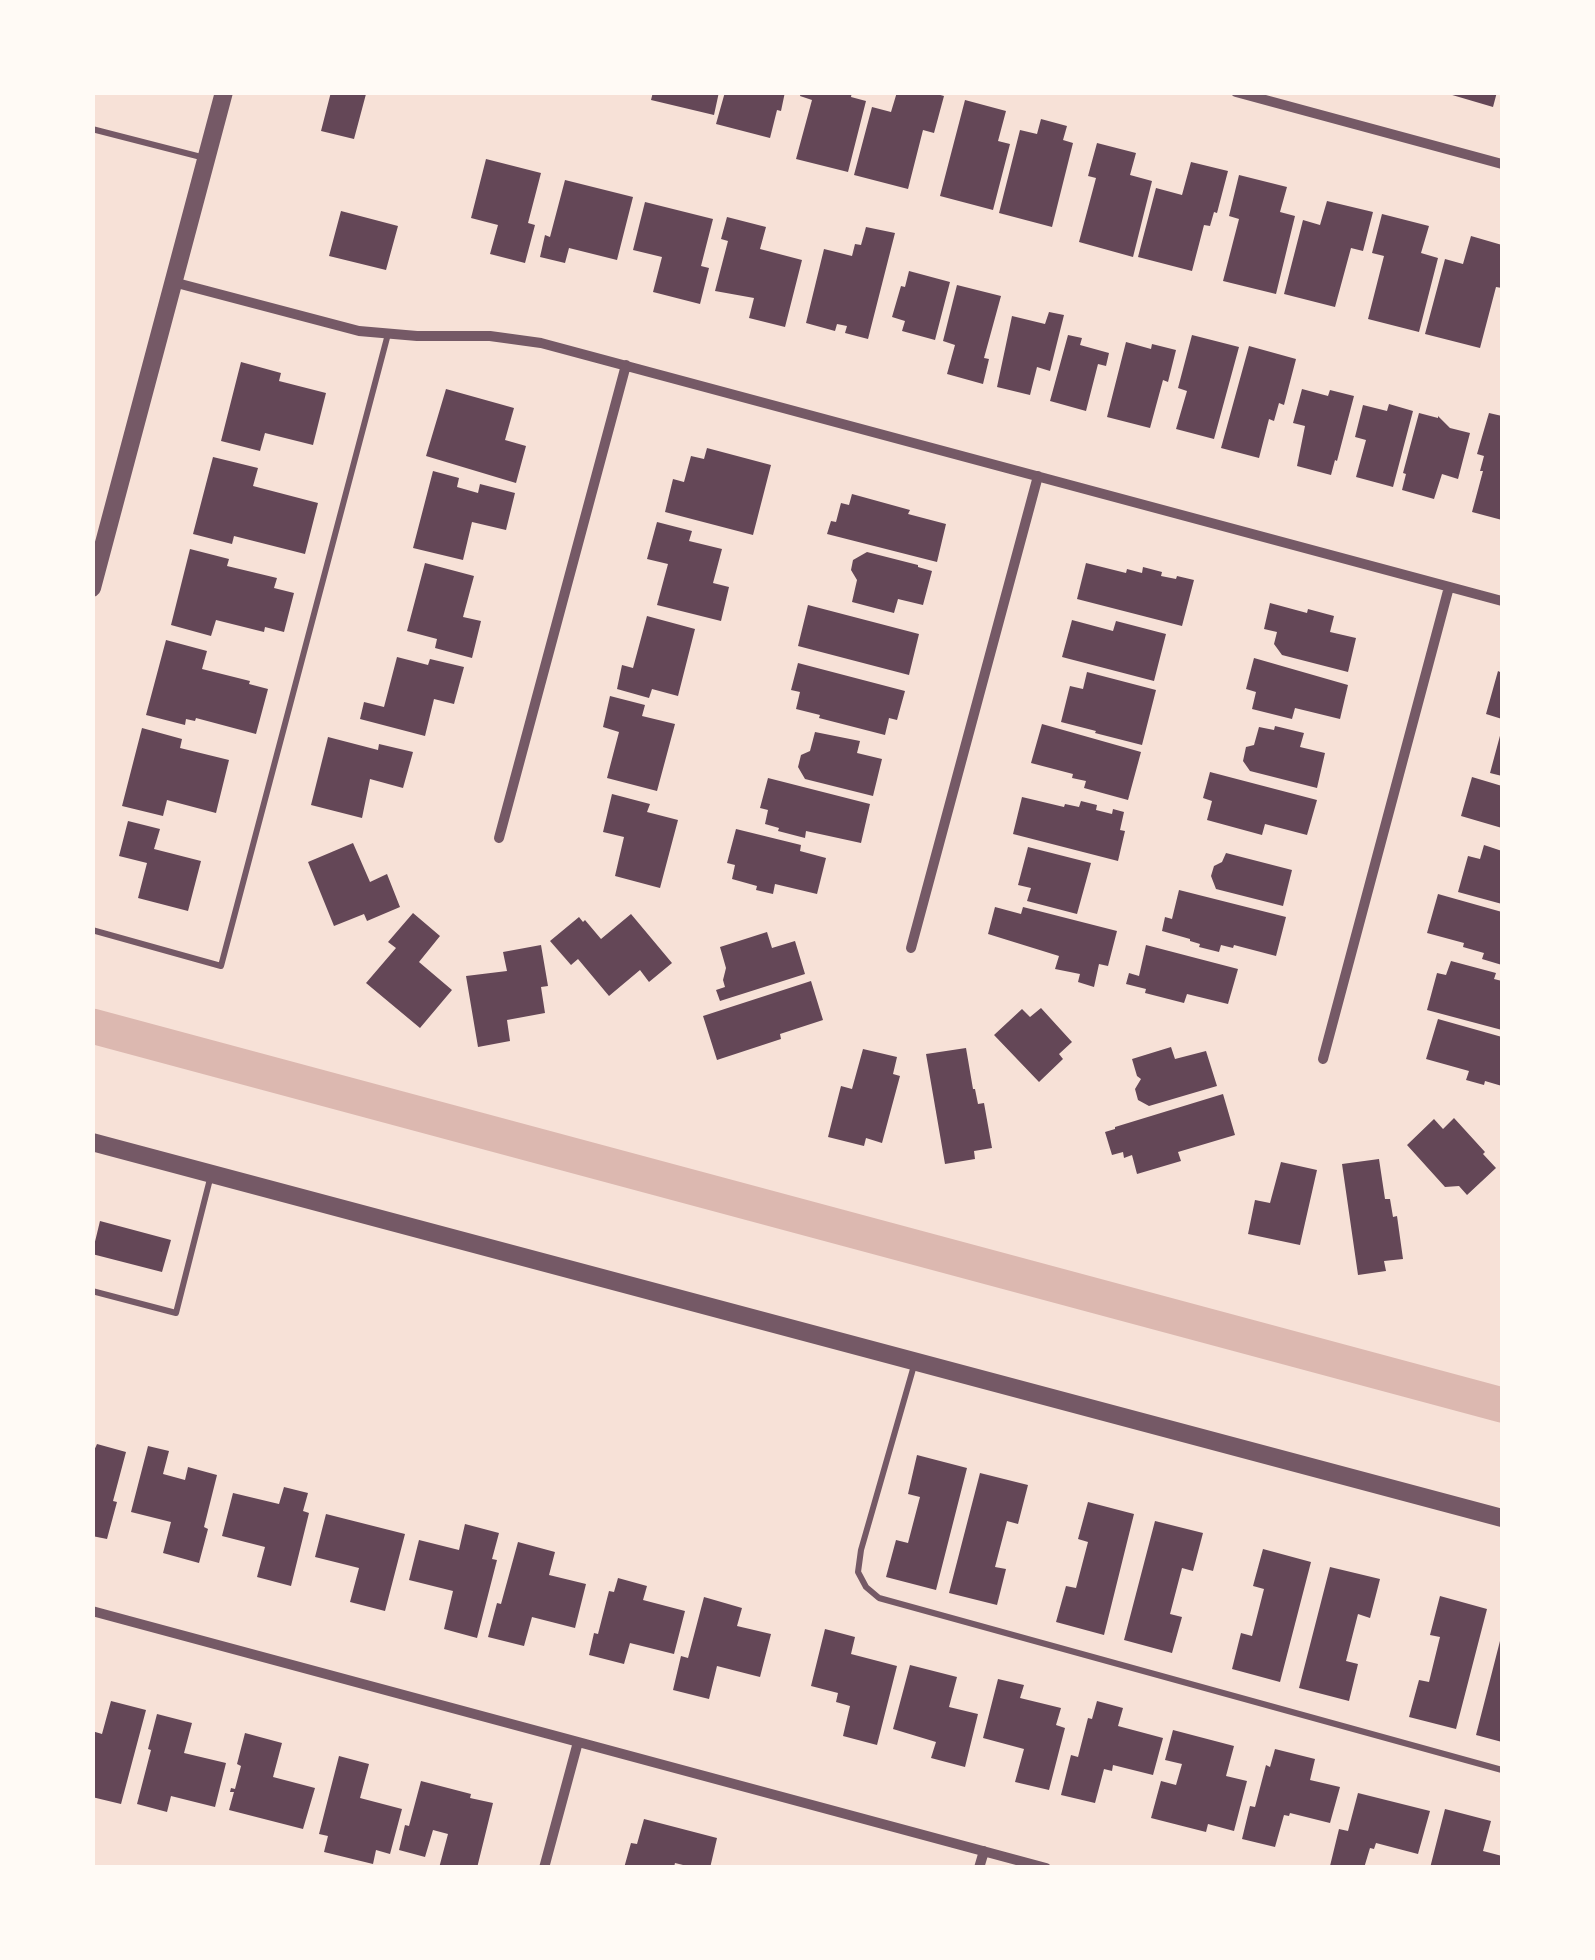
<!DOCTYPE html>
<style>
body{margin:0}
#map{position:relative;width:1595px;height:1960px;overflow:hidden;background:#f7e1d7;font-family:"Archivo Narrow",sans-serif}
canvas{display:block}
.frame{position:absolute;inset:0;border:95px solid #fffaf5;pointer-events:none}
</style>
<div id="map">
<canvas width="1595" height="1960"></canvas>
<div class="frame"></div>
</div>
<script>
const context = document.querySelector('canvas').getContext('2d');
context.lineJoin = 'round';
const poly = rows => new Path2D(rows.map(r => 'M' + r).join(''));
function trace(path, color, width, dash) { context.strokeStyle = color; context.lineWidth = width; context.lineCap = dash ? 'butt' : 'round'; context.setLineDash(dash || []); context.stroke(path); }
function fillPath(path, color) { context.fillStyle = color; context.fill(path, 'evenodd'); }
trace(poly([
 [92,1026,1502,1405]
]), '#dcb8b0', 35);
fillPath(poly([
 [331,92,366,94,354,139,321,131],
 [653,92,719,92,714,115,651,100],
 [725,92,785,92,781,111,777,110,770,138,716,124],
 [801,92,852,92,851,97,866,101,848,172,796,159,812,100,800,96],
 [897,92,930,92,944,96,934,133,923,130,908,189,854,175,872,107,891,112],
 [1442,92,1497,92,1493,107],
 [965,100,1006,111,998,141,1010,144,993,210,940,196],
 [1041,119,1067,126,1063,140,1073,143,1052,227,999,213,1020,130,1037,134],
 [1097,143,1136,153,1130,175,1152,181,1133,257,1079,242,1096,178,1088,176],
 [486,159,541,173,528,223,535,225,525,263,490,254,498,225,471,218],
 [1191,162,1228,171,1217,213,1214,212,1210,226,1204,225,1192,271,1138,257,1156,188,1182,195],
 [1239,175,1287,187,1280,212,1295,216,1276,294,1223,281,1239,219,1229,216],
 [565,180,633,197,617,260,569,248,565,263,540,257,545,235,550,237],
 [1327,201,1373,212,1363,251,1351,248,1335,307,1284,294,1303,220,1320,225],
 [645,202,713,219,701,266,709,268,700,304,653,292,662,257,633,250],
 [341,211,398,226,386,270,329,256],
 [1382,214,1429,226,1421,253,1438,258,1419,332,1368,319,1384,256,1372,253],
 [727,217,766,227,760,249,802,260,785,327,749,318,754,298,715,291,728,241,721,239],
 [866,227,895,233,868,339,845,333,847,326,837,324,835,331,806,323,824,249,852,256,855,244,861,245],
 [1471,236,1502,245,1502,288,1496,287,1480,348,1425,334,1445,259,1463,264],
 [909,271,950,282,935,340,902,331,905,321,892,317,901,286,905,287],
 [957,285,1001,296,984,358,989,359,983,384,947,374,955,345,943,341],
 [1049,312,1064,315,1050,371,1037,367,1030,395,997,387,1012,316,1045,324],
 [1068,335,1082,338,1080,345,1109,353,1106,366,1098,364,1086,411,1050,401],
 [1192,335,1239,347,1214,439,1176,429,1187,391,1178,388],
 [1126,342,1151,349,1152,344,1176,350,1168,382,1163,380,1150,428,1107,417],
 [1249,346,1296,359,1284,405,1279,403,1274,421,1269,419,1259,458,1221,448],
 [241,362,281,373,279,381,326,393,313,445,265,433,260,451,221,441],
 [446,389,514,408,505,440,526,446,516,483,426,456],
 [1302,389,1328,396,1330,390,1354,396,1337,461,1335,460,1331,475,1297,466,1305,426,1293,423],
 [1389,404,1413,411,1393,487,1356,477,1366,440,1355,437,1363,405,1387,411],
 [1419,413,1438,418,1438,416,1450,428,1470,433,1458,479,1442,474,1434,499,1402,490,1406,474,1403,473],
 [1489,413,1502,416,1502,520,1472,512,1483,471,1480,471,1484,456,1477,454],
 [707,448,771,465,753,535,665,512,673,479,684,482,691,456,704,459],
 [213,457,258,468,253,486,318,503,305,554,234,536,232,544,193,534],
 [433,471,459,478,457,487,478,493,480,484,515,493,506,530,472,522,463,560,413,548],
 [852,494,910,510,908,514,946,524,937,562,827,534,831,521,836,522,841,503,849,505],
 [657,522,692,531,689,541,722,549,713,583,729,587,721,621,657,605,668,564,647,559],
 [190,549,229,559,227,566,277,578,274,588,294,593,284,632,265,627,264,632,216,620,211,636,171,625],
 [867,552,918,565,918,567,932,571,923,605,898,599,894,613,852,602,857,580,851,570,853,560],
 [425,563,474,576,463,617,481,621,472,658,435,648,437,639,407,631],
 [1086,563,1126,573,1127,569,1142,573,1143,567,1162,572,1161,576,1176,579,1177,576,1194,580,1182,626,1077,599],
 [1270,603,1307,613,1308,609,1334,616,1330,632,1356,638,1348,672,1282,655,1274,644,1277,632,1264,629],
 [808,605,919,634,909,675,798,646],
 [647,616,695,629,678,696,652,689,649,698,617,689,622,665,633,668],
 [1072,620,1113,631,1116,621,1166,634,1154,681,1062,657],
 [166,640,207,651,202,669,250,681,249,684,268,689,256,734,196,718,195,721,186,719,185,725,146,715],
 [397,657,428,665,430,659,464,667,454,704,434,699,425,736,360,719,364,702,384,707],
 [1254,658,1348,685,1340,719,1295,708,1292,719,1252,709,1256,692,1246,689],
 [798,663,905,691,897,720,889,718,885,735,819,718,820,715,796,709,800,692,791,690],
 [1498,671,1502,673,1502,719,1486,714],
 [1087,672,1156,690,1142,745,1095,733,1096,731,1061,722,1070,686,1083,689],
 [610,696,645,705,642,716,675,724,657,791,607,778,619,732,603,727],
 [1042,724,1141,752,1128,800,1084,788,1086,781,1072,778,1073,774,1031,763],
 [1275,726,1304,733,1300,747,1325,753,1317,788,1250,771,1243,761,1246,747,1254,745,1259,727,1274,730],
 [142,728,182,739,180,748,229,760,216,813,167,800,163,816,122,806],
 [815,732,860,741,857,753,882,759,873,796,805,779,798,767,801,755,810,751],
 [1501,732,1502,732,1502,776,1490,773],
 [328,737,378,750,379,744,413,752,403,788,370,779,362,818,311,805],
 [1210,772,1317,800,1307,835,1265,824,1262,835,1207,820,1212,801,1203,798],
 [1472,777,1502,786,1502,828,1461,816],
 [768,778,870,804,861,843,806,831,805,838,778,831,779,828,765,824,768,810,760,808],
 [612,794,650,804,647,812,678,820,660,888,615,876,624,837,603,832],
 [1022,797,1064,807,1065,804,1079,807,1081,801,1097,805,1096,810,1112,814,1113,809,1124,812,1120,830,1125,831,1118,861,1013,834],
 [128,821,160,829,154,849,201,861,188,911,138,898,147,863,119,856],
 [736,829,801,845,800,851,826,858,817,894,775,884,773,894,756,890,757,886,732,879,735,865,727,863],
 [353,843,370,882,387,874,400,907,367,921,364,914,334,926,308,862],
 [1484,845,1502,851,1502,904,1458,892,1468,856,1480,859],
 [1028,847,1091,863,1077,914,1027,901,1031,888,1018,885],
 [1226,853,1292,870,1283,906,1216,889,1211,876,1214,866,1222,862],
 [1179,890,1286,917,1276,956,1234,945,1233,948,1221,945,1219,952,1199,947,1200,944,1190,941,1190,939,1162,931,1165,917,1172,919],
 [1438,894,1502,912,1502,965,1482,959,1484,953,1463,947,1464,943,1427,933],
 [995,907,1021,914,1023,907,1117,931,1108,966,1099,964,1094,987,1078,982,1080,974,1055,969,1059,956,988,934],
 [413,913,440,936,419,962,452,990,420,1028,366,983,396,948,388,942],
 [631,914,672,963,649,982,640,970,609,996,578,959,571,965,550,941,579,917,583,922,585,920,601,939],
 [767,932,772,948,795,941,805,974,720,1001,716,990,725,987,723,980,726,968,720,947],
 [541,945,548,986,541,987,545,1013,507,1020,510,1041,478,1047,466,976,507,971,503,952],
 [1146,945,1238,969,1228,1004,1187,994,1184,1003,1145,993,1146,989,1126,984,1129,973,1139,976],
 [1451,961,1496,973,1494,979,1502,981,1502,1030,1427,1010,1437,973,1446,975],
 [811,981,823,1020,780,1034,781,1039,717,1060,703,1016],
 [1041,1008,1072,1042,1059,1054,1063,1059,1039,1082,994,1035,1022,1009,1030,1017],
 [1438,1019,1502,1037,1502,1086,1485,1081,1484,1085,1466,1080,1469,1071,1426,1059],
 [1171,1047,1175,1059,1206,1051,1217,1086,1149,1106,1138,1100,1135,1089,1141,1079,1137,1076,1132,1059],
 [966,1048,973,1089,975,1089,978,1104,984,1103,992,1148,974,1151,975,1159,945,1164,926,1054],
 [863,1049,897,1057,893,1074,900,1076,882,1143,866,1138,864,1146,828,1137,841,1086,852,1089],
 [1223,1094,1235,1135,1178,1152,1181,1161,1137,1174,1132,1155,1124,1158,1123,1152,1112,1155,1105,1132,1115,1129,1115,1127],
 [1454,1118,1485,1152,1483,1154,1496,1168,1467,1195,1459,1186,1445,1187,1407,1145,1434,1119,1443,1129],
 [1379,1159,1385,1199,1390,1199,1393,1217,1397,1216,1403,1259,1384,1261,1386,1271,1358,1275,1342,1164],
 [1281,1162,1317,1170,1300,1245,1248,1234,1255,1200,1270,1203],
 [100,1221,171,1240,162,1272,92,1254],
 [97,1444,126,1452,113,1501,117,1502,107,1539,92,1536,92,1455],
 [148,1446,169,1451,163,1474,185,1480,188,1467,217,1475,204,1527,208,1529,199,1563,163,1553,171,1522,131,1512],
 [917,1455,967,1468,936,1590,886,1577,896,1540,908,1543,920,1497,908,1494],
 [980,1473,1028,1485,1018,1524,1007,1521,995,1567,1006,1569,997,1605,949,1593],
 [284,1487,308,1493,303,1511,309,1513,291,1586,257,1577,265,1547,222,1536,233,1493,279,1504],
 [1088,1502,1134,1514,1104,1635,1056,1622,1066,1586,1076,1588,1088,1542,1078,1539],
 [326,1514,405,1534,385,1611,350,1602,359,1568,315,1557],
 [1155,1521,1203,1533,1193,1571,1182,1568,1170,1614,1182,1617,1172,1653,1124,1640],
 [465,1524,499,1533,492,1559,497,1560,477,1638,444,1629,453,1591,409,1580,419,1540,459,1550],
 [518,1542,555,1552,549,1575,586,1584,575,1628,532,1617,524,1646,488,1637,497,1603,501,1604],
 [1263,1549,1311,1562,1280,1682,1232,1669,1241,1633,1252,1636,1264,1589,1253,1586],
 [1330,1567,1380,1579,1370,1618,1358,1614,1346,1661,1358,1664,1349,1701,1299,1688],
 [618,1578,647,1586,643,1600,685,1611,674,1654,630,1643,624,1664,589,1655,594,1633,598,1634,609,1591,614,1592],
 [1440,1596,1487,1609,1456,1729,1409,1717,1419,1680,1429,1682,1440,1637,1430,1635],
 [704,1597,742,1608,737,1626,771,1634,760,1677,717,1666,709,1699,673,1690,681,1656,688,1658],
 [825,1629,855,1637,851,1654,897,1666,877,1745,843,1736,850,1706,836,1702,838,1693,811,1686],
 [1501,1637,1502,1637,1502,1742,1476,1735],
 [910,1665,957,1677,949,1707,978,1714,965,1767,931,1758,936,1742,893,1729],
 [998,1679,1024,1685,1020,1698,1061,1708,1056,1725,1065,1728,1049,1790,1015,1782,1024,1749,983,1738],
 [111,1701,146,1710,121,1804,92,1797,92,1731,102,1734],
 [1097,1701,1123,1708,1118,1726,1163,1738,1153,1775,1113,1765,1112,1771,1104,1769,1095,1803,1061,1795,1071,1755,1078,1757,1088,1718,1092,1719],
 [157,1714,192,1723,184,1753,226,1763,215,1807,171,1796,167,1812,137,1804,151,1750,148,1749],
 [1173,1730,1234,1746,1226,1776,1247,1781,1234,1831,1208,1824,1206,1832,1151,1818,1161,1781,1176,1785,1182,1764,1165,1760],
 [245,1733,282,1743,273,1777,315,1788,303,1829,229,1810,234,1792,230,1792,231,1788,235,1789,241,1766,237,1764],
 [1275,1749,1315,1759,1310,1780,1340,1787,1330,1823,1290,1813,1289,1816,1284,1815,1275,1847,1242,1839,1250,1806,1255,1807,1266,1765,1270,1767],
 [339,1756,369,1764,360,1798,402,1809,390,1854,376,1850,373,1864,324,1852,328,1836,319,1834],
 [421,1781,471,1794,470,1798,493,1803,477,1868,439,1868,448,1834,433,1830,425,1857,399,1850,405,1825,409,1826],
 [1358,1793,1430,1811,1418,1854,1376,1843,1374,1849,1370,1848,1364,1868,1330,1866,1339,1829,1348,1831],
 [1445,1809,1491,1821,1483,1851,1502,1856,1502,1868,1430,1868],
 [644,1819,717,1838,710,1868,683,1868,683,1865,675,1863,674,1867,624,1868,631,1843,637,1844]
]), '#644757');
trace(poly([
 [92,129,205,158],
 [92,930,221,966,388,334],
 [92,1291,176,1313,211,1175],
 [915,1362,861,1550,858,1572,866,1587,879,1598,1502,1770]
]), '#755966', 6);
trace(poly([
 [1236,92,1502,164],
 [173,282,359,331,417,336,490,336,541,343,1502,601],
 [499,838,626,365],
 [911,948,1038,476],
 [1323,1059,1449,587],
 [92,1611,1046,1868],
 [544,1868,578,1742],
 [979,1868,984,1851]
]), '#755966', 10);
trace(poly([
 [92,588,224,92],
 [92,1142,1502,1518]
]), '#755966', 18);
</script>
